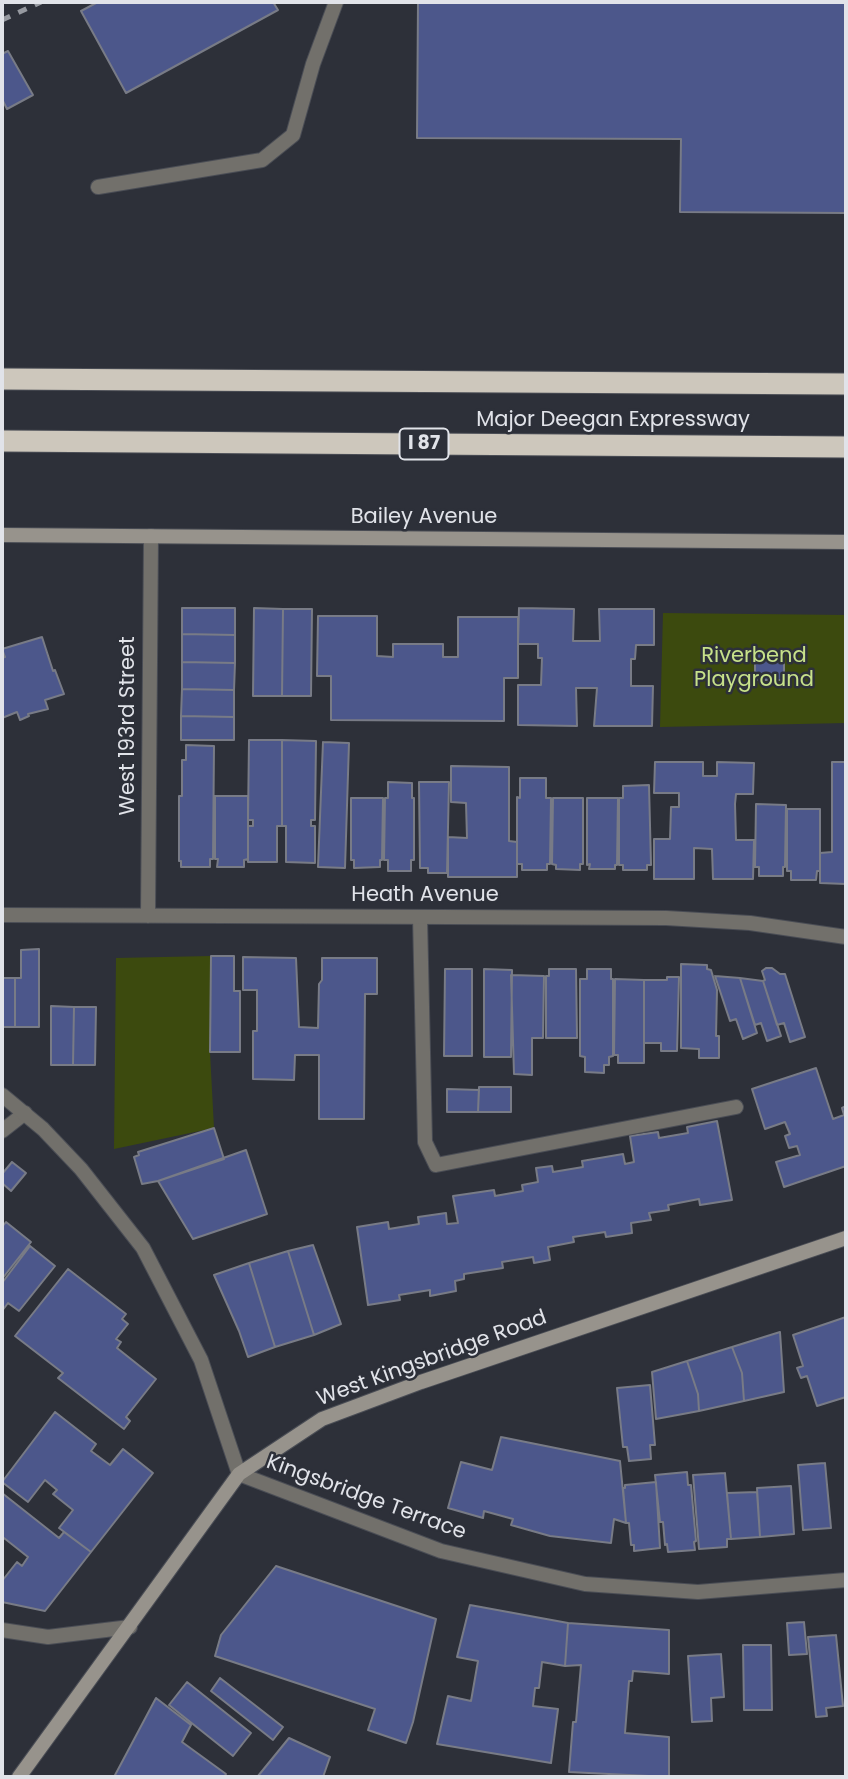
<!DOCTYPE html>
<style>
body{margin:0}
#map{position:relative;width:848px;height:1779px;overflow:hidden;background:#2d3039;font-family:Poppins,sans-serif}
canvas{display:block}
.frame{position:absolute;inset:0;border:4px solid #e1e3e9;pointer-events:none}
</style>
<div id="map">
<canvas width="848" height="1779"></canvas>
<div class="frame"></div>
</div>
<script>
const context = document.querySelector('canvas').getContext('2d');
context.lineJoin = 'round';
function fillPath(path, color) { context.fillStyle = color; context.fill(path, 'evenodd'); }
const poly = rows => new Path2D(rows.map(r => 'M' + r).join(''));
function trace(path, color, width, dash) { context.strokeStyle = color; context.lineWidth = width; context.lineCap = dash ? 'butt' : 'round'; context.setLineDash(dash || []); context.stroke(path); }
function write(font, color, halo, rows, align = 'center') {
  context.font = font + ' Poppins,sans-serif'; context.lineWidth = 5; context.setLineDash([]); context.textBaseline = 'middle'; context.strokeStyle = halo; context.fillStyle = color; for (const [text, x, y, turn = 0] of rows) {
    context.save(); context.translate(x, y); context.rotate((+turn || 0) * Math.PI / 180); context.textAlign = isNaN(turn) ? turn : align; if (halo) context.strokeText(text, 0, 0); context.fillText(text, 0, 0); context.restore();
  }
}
fillPath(poly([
 [663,613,846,615,846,723,660,727],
 [211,956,210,1052,214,1128,114,1149,116,958]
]), '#3c4a0e');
const building = poly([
 [98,2,273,2,278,10,126,93,81,11,98,2],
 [418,2,846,2,846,213,680,212,681,139,417,138,418,2],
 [8,51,33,95,7,109,2,99,2,54,8,51],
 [182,608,235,608,235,635,182,634,182,608],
 [254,608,283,609,282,696,253,696,254,608],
 [519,608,574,609,573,641,600,641,599,609,654,609,654,645,636,645,635,659,631,659,631,686,653,686,652,726,594,726,597,688,576,688,577,726,518,725,518,685,541,685,542,658,538,658,538,644,518,644,519,608],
 [283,609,312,609,311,696,282,696,283,609],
 [318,616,377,616,377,656,393,657,393,644,443,644,443,657,458,657,458,617,518,617,518,678,504,678,504,721,331,720,331,676,317,676,318,616],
 [182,634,235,635,235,663,182,662,182,634],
 [42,637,53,671,55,670,64,694,45,700,48,709,28,714,29,716,20,720,17,712,2,718,2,658,5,657,2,649,42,637],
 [755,652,784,653,784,680,755,680,755,652],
 [182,662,235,663,234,690,182,689,182,662],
 [182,689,234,690,234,717,181,716,182,689],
 [181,716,234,717,234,740,181,740,181,716],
 [249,740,282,740,282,826,277,826,277,862,248,862,248,826,253,826,253,820,248,820,249,740],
 [282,740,316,741,315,820,311,820,311,826,315,826,315,863,286,862,286,826,282,826,282,740],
 [323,742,349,743,345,868,318,867,323,742],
 [186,745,214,746,213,859,210,859,210,867,181,867,181,861,179,861,179,796,182,796,182,760,186,760,186,745],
 [655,762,703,762,703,776,717,776,717,762,754,763,753,794,736,794,735,804,736,840,754,840,753,879,713,879,712,849,694,848,694,879,654,879,654,839,670,839,671,807,679,807,679,793,654,793,655,762],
 [832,762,846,762,846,884,820,883,820,853,832,852,832,762],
 [451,766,509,767,509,841,517,842,517,877,448,877,448,837,467,838,466,803,451,802,451,766],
 [520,778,546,778,546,798,551,798,550,864,547,864,547,870,522,870,522,864,517,864,517,797,520,798,520,778],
 [388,782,412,783,412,798,414,798,414,860,411,860,411,871,388,871,388,860,384,860,385,798,388,798,388,782],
 [419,782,449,782,447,873,428,873,428,868,420,868,419,782],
 [649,785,651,865,647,865,647,870,623,870,623,865,619,865,619,798,623,798,623,786,649,785],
 [215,796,248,796,248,859,244,860,244,867,217,867,218,859,215,859,215,796],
 [351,798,383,798,382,860,380,860,380,867,354,868,354,860,351,860,351,798],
 [553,798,583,798,583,864,580,864,580,870,556,869,556,865,552,864,553,798],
 [587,798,618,798,617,865,615,865,615,869,589,869,590,864,587,865,587,798],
 [756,804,786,805,785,867,783,867,783,876,759,876,759,867,755,867,756,804],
 [787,809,820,809,820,871,817,871,816,880,791,880,791,871,787,871,787,809],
 [39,949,39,1027,15,1027,15,978,21,978,21,950,39,949],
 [211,956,234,956,234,991,240,991,240,1052,210,1052,211,956],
 [243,957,296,958,299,1027,318,1028,319,984,322,980,322,958,377,958,377,994,365,994,364,1119,319,1119,319,1055,295,1055,294,1080,253,1079,253,1031,257,1031,257,990,243,990,243,957],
 [681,964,707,965,707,969,711,970,717,990,716,1036,719,1036,719,1058,699,1058,699,1049,681,1048,681,964],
 [766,968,772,968,780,974,785,974,805,1037,790,1042,784,1023,777,1025,763,981,765,980,762,971,766,968],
 [445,969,472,969,472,1056,444,1056,445,969],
 [484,969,512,970,511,1057,484,1057,484,969],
 [549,969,576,969,577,1038,546,1038,546,976,549,976,549,969],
 [587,969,611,969,611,979,613,979,613,1056,609,1057,609,1065,604,1065,604,1073,585,1072,585,1057,580,1056,580,979,587,979,587,969],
 [511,975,544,976,543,1038,532,1038,532,1075,514,1074,511,975],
 [715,976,740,978,757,1033,743,1039,736,1019,730,1021,715,976],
 [667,977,679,977,677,1051,661,1051,661,1043,644,1043,644,980,667,980,667,977],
 [2,978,15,978,15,1027,2,1027,2,978],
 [740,978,763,981,781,1036,767,1041,761,1023,755,1025,740,978],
 [615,979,644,980,644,1063,618,1063,618,1055,614,1055,615,979],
 [51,1006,74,1007,73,1065,51,1065,51,1006],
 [74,1007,96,1007,95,1065,73,1065,74,1007],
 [816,1068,833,1119,844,1115,842,1108,846,1106,846,1166,784,1187,776,1162,800,1155,797,1146,789,1148,785,1136,790,1134,785,1122,765,1129,752,1089,816,1068],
 [479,1087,511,1087,511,1112,478,1112,479,1087],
 [447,1089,479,1090,478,1112,447,1112,447,1089],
 [717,1121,732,1200,700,1205,699,1199,668,1205,669,1210,649,1213,651,1220,631,1223,632,1233,606,1237,605,1232,573,1237,574,1242,548,1247,550,1260,534,1263,533,1257,502,1262,503,1268,464,1274,464,1279,455,1281,456,1291,430,1296,430,1290,399,1295,400,1300,368,1305,357,1227,388,1222,389,1229,419,1224,418,1217,446,1213,447,1224,458,1223,453,1196,494,1190,495,1196,523,1191,522,1185,538,1182,536,1168,552,1166,553,1172,583,1167,582,1161,623,1154,625,1164,634,1162,630,1136,658,1132,659,1138,688,1133,687,1127,717,1121],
 [214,1128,224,1159,158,1181,142,1184,134,1157,139,1155,138,1152,214,1128],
 [246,1150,267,1214,193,1239,158,1181,246,1150],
 [12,1162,26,1173,11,1191,2,1183,2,1174,12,1162],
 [6,1222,31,1242,2,1279,2,1227,6,1222],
 [313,1245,341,1324,314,1335,288,1251,313,1245],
 [30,1246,55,1266,19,1311,8,1303,2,1311,2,1283,30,1246],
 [288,1251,314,1335,275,1347,249,1263,288,1251],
 [249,1263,275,1347,248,1357,239,1331,214,1275,249,1263],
 [68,1269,126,1314,122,1319,128,1324,116,1339,121,1342,117,1348,156,1379,126,1417,130,1421,124,1429,58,1378,63,1373,15,1336,68,1269],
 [846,1317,846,1397,817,1406,807,1376,801,1378,797,1368,803,1366,793,1335,846,1317],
 [780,1332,784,1392,744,1401,742,1373,732,1347,780,1332],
 [732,1347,742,1373,744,1401,699,1411,698,1394,687,1361,732,1347],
 [687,1361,698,1394,699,1411,656,1419,652,1372,687,1361],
 [650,1385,655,1445,650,1445,651,1459,629,1461,627,1447,623,1447,617,1388,650,1385],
 [55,1412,96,1444,91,1451,110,1465,123,1449,153,1473,91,1552,59,1528,73,1510,53,1494,57,1490,45,1480,28,1502,2,1482,55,1412],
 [501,1437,620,1461,626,1523,614,1519,611,1543,550,1536,511,1525,513,1519,484,1511,483,1518,448,1508,461,1462,492,1470,501,1437],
 [825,1463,831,1528,803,1530,798,1465,825,1463],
 [687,1472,688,1485,691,1485,696,1541,694,1542,695,1550,668,1552,667,1544,665,1545,663,1522,660,1522,655,1475,687,1472],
 [725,1473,731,1539,727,1539,727,1547,699,1549,693,1475,725,1473],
 [656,1482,660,1548,634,1551,634,1545,631,1545,629,1523,626,1523,623,1488,625,1488,625,1485,656,1482],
 [791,1486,794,1534,760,1537,757,1488,791,1486],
 [757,1492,760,1537,731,1539,727,1493,757,1492],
 [2,1493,59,1538,64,1532,91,1552,45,1611,2,1602,2,1581,17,1562,22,1566,28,1557,4,1538,2,1541,2,1493],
 [276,1566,436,1619,413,1722,406,1743,368,1730,375,1709,215,1656,221,1635,276,1566],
 [470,1605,568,1623,565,1666,542,1662,539,1688,535,1688,533,1706,558,1709,551,1763,437,1744,448,1696,471,1701,478,1661,457,1657,470,1605],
 [804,1622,807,1654,789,1655,787,1623,804,1622],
 [568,1623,669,1630,669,1674,633,1671,632,1681,629,1681,625,1733,669,1737,669,1777,569,1772,573,1722,576,1722,581,1665,565,1666,568,1623],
 [836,1635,843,1706,826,1708,827,1716,816,1717,808,1637,836,1635],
 [743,1645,771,1645,772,1710,744,1710,743,1645],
 [721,1654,724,1697,711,1698,712,1721,692,1722,688,1656,721,1654],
 [220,1678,283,1727,273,1740,211,1691,220,1678],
 [187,1682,251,1733,233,1756,169,1705,187,1682],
 [156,1698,191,1725,182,1742,226,1774,224,1777,114,1777,156,1698],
 [289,1738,330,1757,323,1777,258,1776,289,1738]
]);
fillPath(building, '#4c578b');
trace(building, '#787b86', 2);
const service = poly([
 [98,187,262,160,293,135,313,64,336,2],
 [420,917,425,1142,436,1165,736,1107],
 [2,1131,25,1113]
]);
const minor = poly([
 [2,915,666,918,750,923,846,937],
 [148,916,151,536],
 [2,1095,43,1129,81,1169,143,1248,201,1360,239,1474,441,1551,585,1584,698,1592,846,1580]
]);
const tertiary = poly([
 [2,1630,48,1637,130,1627]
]);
const secondary = poly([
 [2,535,846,542],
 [19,1777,239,1474,322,1419,421,1382,846,1238]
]);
const motorway = poly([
 [2,379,846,384],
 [2,441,846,447]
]);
trace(service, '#4a4d55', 16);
trace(minor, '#4a4d55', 16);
trace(tertiary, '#4a4d55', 16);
trace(secondary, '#4a4d55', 16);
trace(motorway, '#4a4d55', 23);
trace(service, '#72706b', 14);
trace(minor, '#72706b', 14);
trace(tertiary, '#72706b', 14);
trace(secondary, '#97938c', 14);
trace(motorway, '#cdc7bc', 21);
trace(poly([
 [2,20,41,2]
]), '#9699a0', 5, [9, 9]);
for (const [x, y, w] of [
 [424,444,49]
]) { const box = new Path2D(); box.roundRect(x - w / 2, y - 15.5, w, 31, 5); context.fillStyle = '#2d3039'; context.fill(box); trace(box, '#e1e3e9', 2); }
write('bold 19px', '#e1e3e9', null, [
 ["I 87",424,444]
]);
write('21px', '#e1e3e9', '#2d3039', [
 ["Major Deegan Expressway",613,421],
 ["Bailey Avenue",424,518],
 ["West 193rd Street",129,726,-90],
 ["Heath Avenue",425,896],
 ["West Kingsbridge Road",432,1359,-20],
 ["Kingsbridge Terrace",366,1498,20]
]);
write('21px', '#c7e18a', '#2d3039', [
 ["Riverbend",754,657],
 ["Playground",754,681]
]);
</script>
